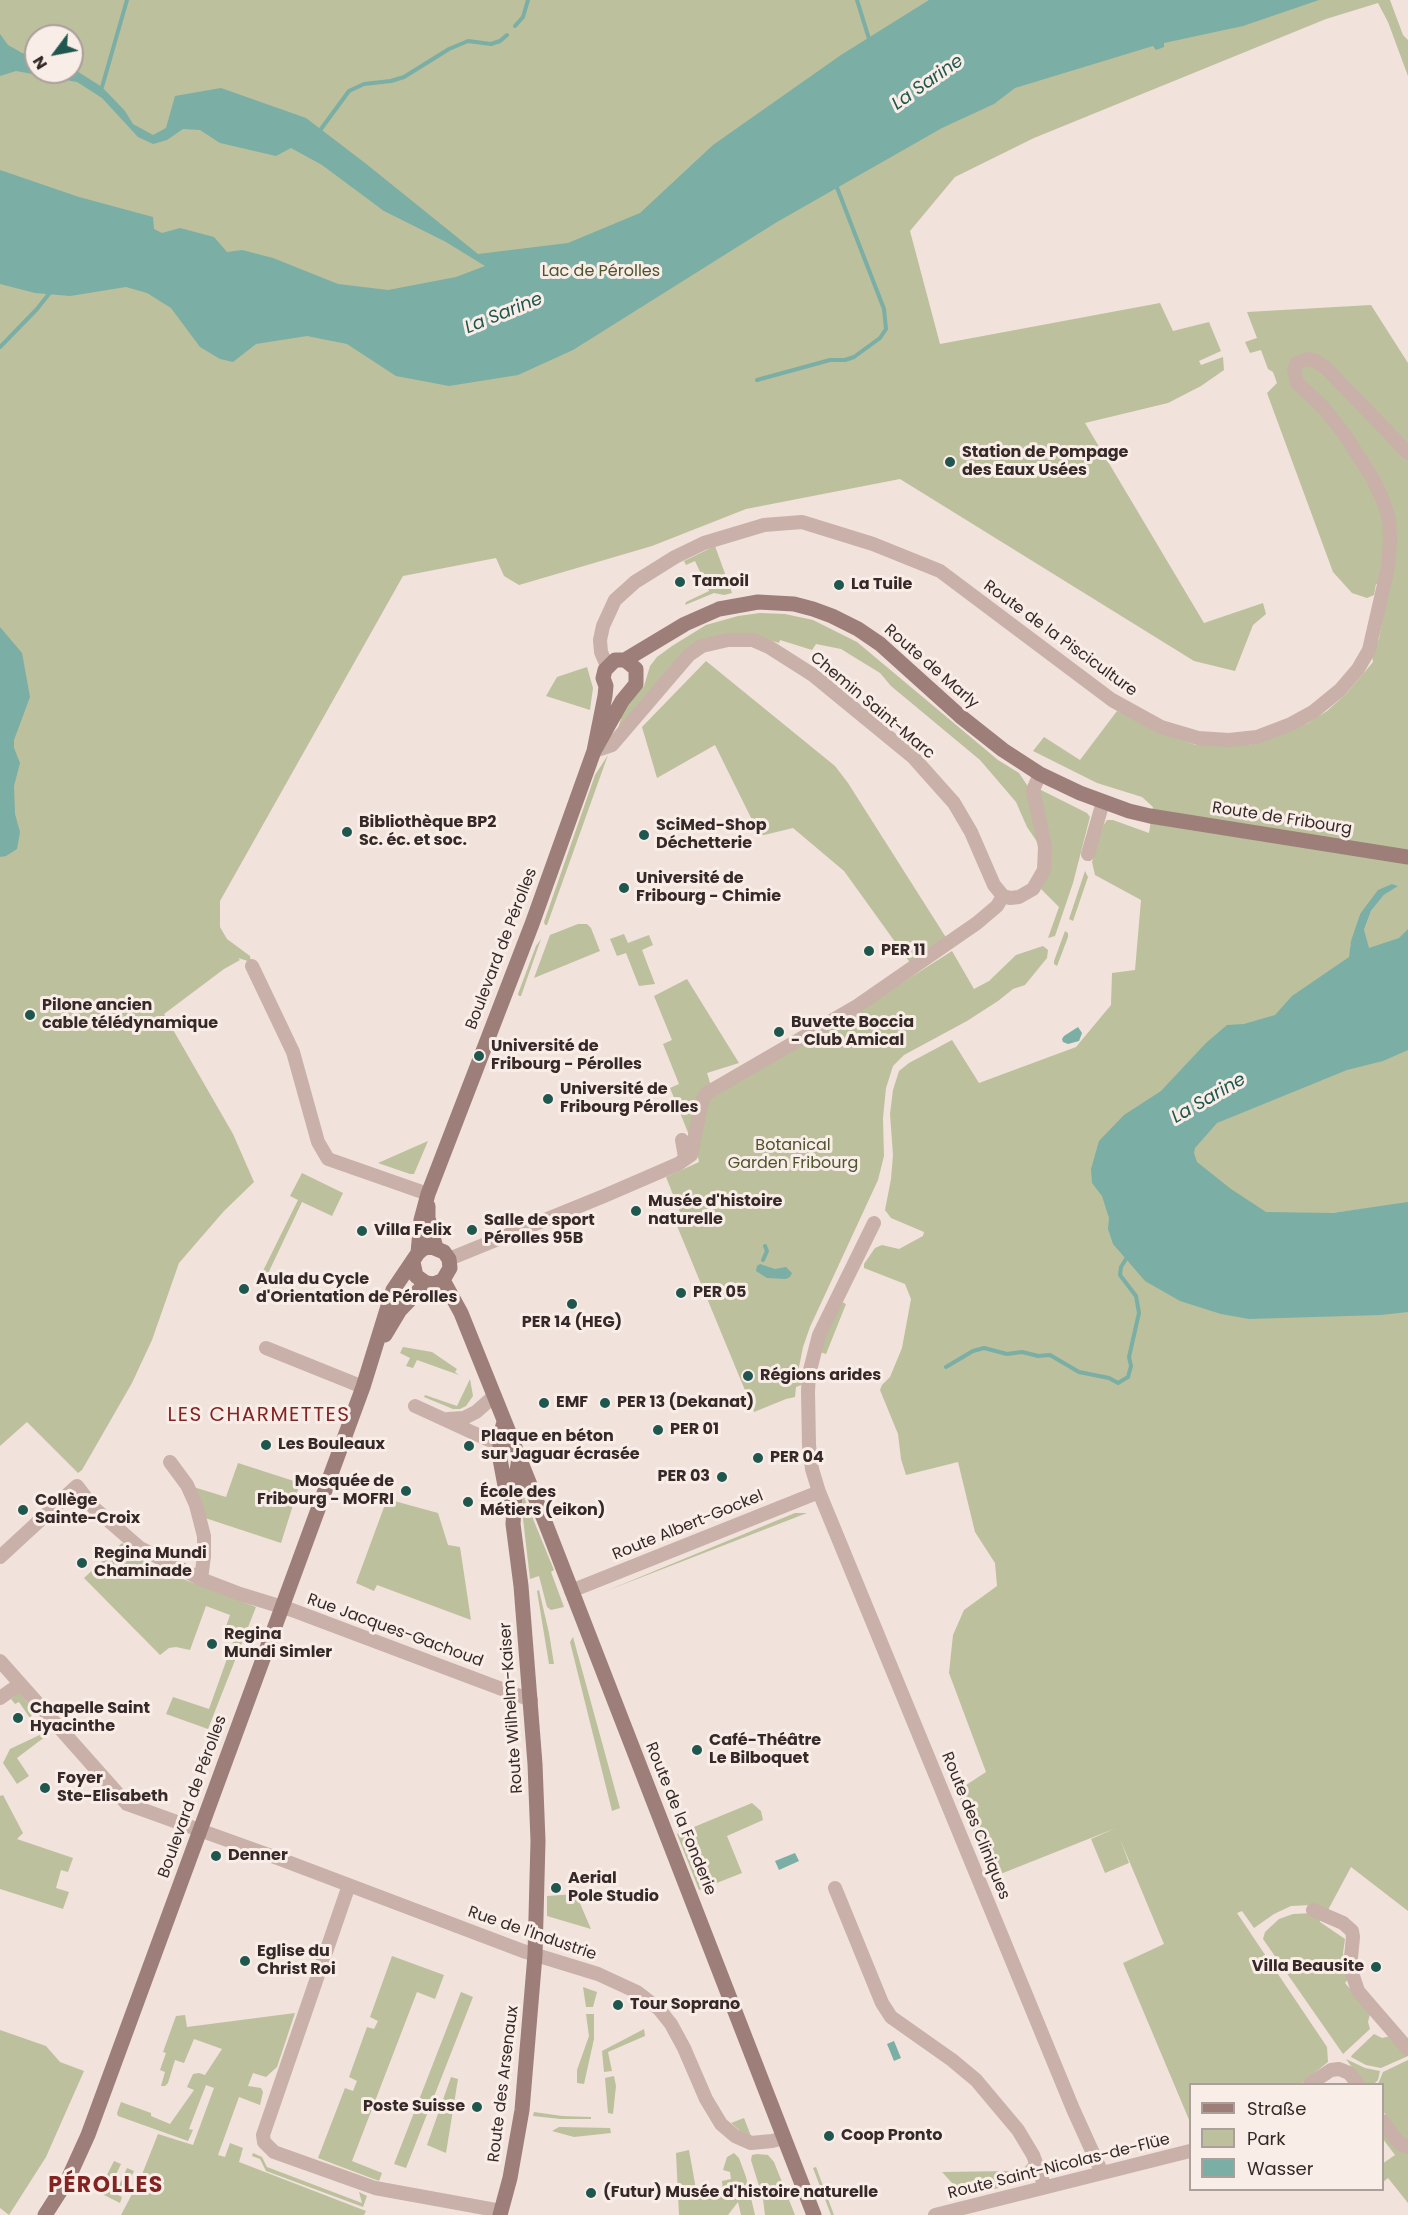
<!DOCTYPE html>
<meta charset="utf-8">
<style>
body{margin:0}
#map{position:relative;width:1408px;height:2215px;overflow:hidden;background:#f1e2dc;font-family:Poppins,sans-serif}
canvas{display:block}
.legend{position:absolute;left:1189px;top:2083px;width:195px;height:108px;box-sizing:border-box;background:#f9ede8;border:2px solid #ab9f9b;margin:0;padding:8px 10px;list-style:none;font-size:18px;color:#362928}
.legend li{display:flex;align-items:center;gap:12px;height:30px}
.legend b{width:30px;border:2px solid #ab9f9b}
.north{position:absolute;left:24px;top:24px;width:60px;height:60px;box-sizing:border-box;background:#f9ede8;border:2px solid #ab9f9b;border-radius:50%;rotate:238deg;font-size:16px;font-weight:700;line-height:24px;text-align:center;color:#362928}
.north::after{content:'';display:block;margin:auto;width:21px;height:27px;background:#1f574e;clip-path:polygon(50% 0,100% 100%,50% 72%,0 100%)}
</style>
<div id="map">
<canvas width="1408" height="2215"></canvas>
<ul class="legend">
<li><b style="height:8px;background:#9d7e79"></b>Straße</li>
<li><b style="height:16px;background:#bcc09c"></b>Park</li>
<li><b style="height:16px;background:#7baea5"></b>Wasser</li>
</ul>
<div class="north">N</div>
</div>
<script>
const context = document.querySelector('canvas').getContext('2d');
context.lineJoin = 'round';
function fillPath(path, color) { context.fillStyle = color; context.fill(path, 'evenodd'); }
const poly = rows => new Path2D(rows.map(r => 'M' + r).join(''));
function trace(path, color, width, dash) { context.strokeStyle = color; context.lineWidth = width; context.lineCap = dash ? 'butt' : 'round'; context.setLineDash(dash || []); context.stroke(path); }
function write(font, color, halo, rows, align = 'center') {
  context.font = font + ' Poppins,sans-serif'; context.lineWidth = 6; context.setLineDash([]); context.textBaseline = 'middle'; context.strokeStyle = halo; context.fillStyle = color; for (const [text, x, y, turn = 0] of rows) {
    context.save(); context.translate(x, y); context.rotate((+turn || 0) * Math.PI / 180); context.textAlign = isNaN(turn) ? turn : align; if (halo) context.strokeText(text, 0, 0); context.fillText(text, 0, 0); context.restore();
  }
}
fillPath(poly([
 [0,0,1390,0,1403,35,1408,40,1408,76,1388,22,1378,3,1326,19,1034,138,955,177,910,231,940,344,1160,303,1173,331,1209,322,1221,351,1199,361,1201,365,1223,357,1224,370,1201,386,1168,403,1085,423,1204,623,1263,603,1266,614,1253,625,1235,671,1194,661,900,479,746,509,652,546,519,585,504,576,496,558,403,576,220,901,220,927,227,939,250,956,251,962,238,958,240,960,224,969,164,1014,233,1134,254,1182,224,1211,179,1263,152,1340,132,1383,82,1470,78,1473,27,1422,0,1446],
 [36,36,72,36,72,72,36,72],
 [1371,305,1408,363,1408,1911,1351,1867,1328,1910,1312,1905,1291,1906,1274,1914,1254,1928,1242,1911,1237,1913,1327,2047,1328,2062,1301,2084,1190,2084,1190,2122,1123,1963,1164,1944,1120,1839,1129,1863,1105,1873,1091,1839,1116,1828,993,1877,957,1791,986,1772,949,1673,953,1635,964,1610,997,1586,995,1563,975,1532,958,1462,906,1475,901,1459,898,1434,880,1390,882,1385,890,1377,902,1348,911,1299,905,1284,864,1268,864,1264,875,1248,882,1245,899,1249,923,1236,924,1232,891,1218,885,1210,891,1179,893,1155,890,1114,893,1090,899,1071,909,1063,952,1040,979,1083,1076,1047,1111,1005,1112,973,1135,970,1141,900,1095,875,1092,862,1103,826,1107,820,1113,820,1149,833,1153,807,1142,797,1097,783,1033,751,1044,737,1080,760,1117,711,1151,725,1154,731,1196,745,1250,745,1308,723,1327,711,1346,694,1373,662,1372,656,1379,639,1389,586,1376,584,1374,595,1367,598,1352,593,1333,572,1267,393,1277,383,1273,372,1268,369,1261,350,1250,353,1245,342,1257,338,1247,312],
 [1392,884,1397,886,1384,895,1371,911,1364,930,1350,947,1360,914],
 [1385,1206,1356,1217,1286,1213,1332,1213],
 [715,546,732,593,724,595,714,593,685,605,686,602,709,591,695,561,686,565,684,561],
 [760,613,785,614,813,620,857,642,998,760,1019,773,1027,785,1040,846,1027,827,1016,802,980,760,891,686,880,673,841,649,816,644,812,650,780,640,779,643,753,635,701,642,616,734,621,719,617,717,644,686,650,666,657,657,672,646,706,625,738,616],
 [706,661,835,766,848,783,947,939,911,964,844,871,793,828,760,836,715,745,657,778,642,727],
 [587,667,593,688,590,710,546,696,557,677],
 [608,755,547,925,545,925,544,922,595,775],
 [1037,788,1087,813,1090,817,1073,883,1055,936,1048,938,1059,907,1041,889,1051,866],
 [1085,871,1088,877,1073,921,1069,919],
 [578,924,587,924,591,928,600,951,534,978,550,935],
 [1065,931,1068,933,1068,937,1057,966,1054,964,1054,961],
 [624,934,628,943,649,935,653,945,642,950,655,984,639,986,626,953,617,956,610,939],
 [541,939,521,996,519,996,518,994,536,946],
 [1043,946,1048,950,1047,958,1025,985,1013,989,998,1001,967,1021,904,1055,893,1066,886,1088,883,1118,884,1156,878,1180,810,1327,803,1347,797,1377,804,1380,804,1384,796,1387,795,1397,786,1399,754,1412,675,1221,682,1217,666,1177,699,1162,696,1147,707,1104,713,1096,847,1018,952,951,974,989,989,981,1016,955],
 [687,979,739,1063,707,1073,711,1086,689,1135,670,1088,679,1084,663,1044,672,1040,654,996],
 [428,1141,414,1174,410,1174,378,1163],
 [302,1173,343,1193,332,1216,302,1202,263,1284,258,1281,298,1200,290,1196],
 [840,1301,846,1304,826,1354,820,1352,823,1337],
 [403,1347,432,1352,457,1369,455,1372,459,1375,417,1360,413,1368,406,1366,410,1358,400,1353],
 [470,1379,473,1396,466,1406,460,1409,453,1409,424,1397,425,1395,457,1406],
 [238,1463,300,1483,281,1543,199,1516,187,1485,226,1497],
 [522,1492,554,1570,551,1572,564,1607,551,1610,547,1607,539,1576,530,1579,520,1493],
 [387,1499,438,1513,448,1545,460,1547,471,1620,377,1585,374,1591,356,1583],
 [795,1513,807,1513,606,1591],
 [122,1543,145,1560,170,1574,256,1607,208,1729,166,1714,173,1697,209,1709,233,1642,222,1638,230,1615,206,1606,190,1650,176,1647,169,1648,160,1655,84,1578],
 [539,1590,549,1633,554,1664,549,1664,537,1591],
 [573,1637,620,1808,612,1811,570,1642],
 [19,1692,34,1711,30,1718,19,1702,15,1704,11,1699],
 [48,1731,50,1733,17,1758,29,1776,17,1784,3,1763,10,1749],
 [3,1795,23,1833,17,1839,73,1858,68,1872,61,1870,56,1888,69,1892,63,1909,0,1889,0,1796],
 [752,1803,761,1811,763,1820,727,1836,742,1873,699,1890,677,1834],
 [576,1894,591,1929,547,1916,547,1896],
 [1313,1913,1320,1916,1320,1922,1345,1939,1343,1953,1349,1978,1345,1983,1367,2008,1370,2014,1368,2022,1370,2029,1343,2054,1263,1939,1265,1932,1279,1919,1293,1914],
 [392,1956,444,1975,435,1999,417,1992,352,2161,382,2173,379,2181,318,2158,345,2088,353,2091,357,2081,349,2077,367,2027,374,2029,378,2021,370,2017],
 [583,1987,597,1992,593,2007,586,2007],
 [461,1992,473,1997,406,2168,394,2164],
 [295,2013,277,2067,266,2077,253,2073,248,2086,261,2088,263,2092,260,2105,239,2097,218,2155,225,2157,230,2143,243,2148,239,2162,366,2211,364,2215,121,2215,141,2177,158,2134,193,2145,214,2088,206,2085,189,2129,193,2130,188,2141,118,2116,117,2113,121,2102,151,2113,151,2116,170,2124,194,2090,187,2087,193,2074,199,2073,205,2075,222,2049,194,2039,184,2063,175,2060,168,2083,165,2086,161,2086,165,2072,160,2070,166,2053,163,2052,176,2016,185,2015,187,2027],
 [586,2014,594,2014,594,2039,584,2084,577,2083,577,2070,589,2036],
 [644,2029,645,2036,608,2052,612,2071,604,2072,602,2051],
 [0,2030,46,2046,60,2062,84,2071,46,2157,9,2215,0,2208],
 [1374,2034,1382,2038,1391,2036,1408,2056,1381,2068,1366,2065,1351,2057,1352,2055],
 [1346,2059,1365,2068,1380,2071,1378,2080,1374,2084,1364,2084],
 [1408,2060,1408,2141,1402,2139,1383,2111,1382,2084,1378,2084,1383,2072],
 [614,2076,616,2086,613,2114,608,2113,605,2078],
 [451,2077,458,2079,446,2153,427,2145],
 [534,2112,562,2116,591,2117,591,2119,561,2119,533,2116],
 [744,2118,751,2136,744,2134,731,2123],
 [1383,2125,1408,2150,1408,2203,1388,2178,1383,2182,1382,2164,1395,2155,1383,2139],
 [559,2127,610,2128,611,2133,574,2137,552,2131],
 [689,2150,697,2195,723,2193,722,2181,731,2179,730,2172,723,2170,727,2157,734,2153,739,2158,746,2177,755,2215,741,2215,738,2202,728,2215,679,2215,676,2153],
 [253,2153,262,2157,267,2167,362,2203,359,2192,367,2196,363,2207,266,2171,260,2159,252,2156],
 [757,2154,768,2155,774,2162,795,2215,765,2215,763,2199,751,2160,752,2155],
 [114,2161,121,2164,109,2189,102,2185],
 [1030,2161,1033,2169,1032,2178,1029,2181,964,2196,942,2172,1011,2171,1024,2168],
 [816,2167,834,2215,831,2215,813,2168],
 [127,2168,134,2171,122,2195,116,2192],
 [101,2187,122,2197,120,2203,98,2192]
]), '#bcc09c');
fillPath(poly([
 [929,0,1319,0,1243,26,1164,43,1164,47,1156,50,1153,46,1015,88,994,104,942,128,777,222,573,350,518,375,449,386,396,376,347,344,307,336,256,344,233,362,220,359,200,347,171,308,147,293,126,287,70,296,35,293,0,284,0,170,79,197,153,217,154,229,162,233,180,228,214,237,227,252,242,250,273,258,338,284,388,290,456,277,485,266,446,242,384,211,322,165,291,148,276,156,220,143,200,130,183,129,167,140,153,144,138,137,102,98,77,82,16,71,0,76,0,34,8,45,22,53,36,56,36,72,72,72,72,68,102,87,125,111,133,124,153,135,166,128,175,96,221,88,306,118,365,163,478,254,568,243,640,213,713,145,841,55],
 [0,627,22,653,30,697,14,740,14,748,20,763,14,786,15,814,20,832,17,849,6,856,0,857],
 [1392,884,1398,886,1384,895,1371,911,1364,930,1369,948,1399,938,1408,929,1408,1050,1383,1061,1347,1070,1217,1123,1195,1148,1194,1153,1197,1162,1231,1189,1266,1212,1332,1213,1408,1202,1408,1312,1381,1315,1249,1319,1221,1314,1180,1301,1145,1281,1113,1244,1108,1229,1109,1218,1102,1196,1092,1183,1091,1169,1099,1141,1124,1115,1161,1091,1206,1043,1227,1025,1244,1024,1275,1015,1292,996,1349,957,1351,941,1360,914,1378,890],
 [1078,1027,1082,1033,1079,1041,1068,1044,1063,1042,1062,1039,1064,1036],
 [760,1264,775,1269,786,1267,792,1273,790,1277,786,1279,767,1278,756,1271,757,1266],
 [795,1853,799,1861,779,1870,775,1861],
 [894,2041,901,2058,894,2061,887,2044]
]), '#7baea5');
trace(poly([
 [857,0,870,42],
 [515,26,523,17,528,0],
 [102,87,127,0],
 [321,129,349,91,364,84,391,81,404,77,449,49,468,41,491,44,500,41,507,35],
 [0,347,37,309,52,290],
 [757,380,830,360,845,360,854,357,880,338,886,329,884,309,836,185],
 [763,1260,767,1251,765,1246],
 [946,1367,973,1351,984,1348,1007,1354,1022,1352,1038,1356,1050,1355,1079,1372,1109,1378,1118,1383,1128,1377,1131,1366,1129,1357,1139,1313,1136,1296,1120,1275,1121,1267,1126,1259]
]), '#7baea5', 4);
trace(poly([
 [607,666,601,652,600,640,603,626,615,600,635,582,675,557,704,543,764,525,802,522,873,544,940,571,1112,700,1161,727,1198,738,1229,740,1257,737,1291,724,1313,712,1340,690,1358,669,1369,650,1388,567,1390,541,1389,519,1384,503,1373,479,1345,435,1323,407,1297,383,1294,370,1297,363,1308,359,1316,361,1327,369,1408,453],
 [594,751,612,745,689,655,702,646,728,640,753,640,769,647,813,675,913,757,954,803,971,832,994,885,1003,896,1010,898,1019,897,1033,889,1044,870,1045,847,1033,790,1040,774],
 [1088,854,1103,802],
 [252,966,293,1052,318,1142,328,1159,428,1194],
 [682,1140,685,1157],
 [874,1223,819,1335,809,1374,808,1391,809,1445,812,1469,819,1492,1073,2109,1102,2173],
 [449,1259,604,1196,678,1164,691,1155,702,1101,707,1093,857,1006,977,923,997,906,1003,896],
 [266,1348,363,1387],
 [415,1406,489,1440,510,1438],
 [448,1419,464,1418,476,1412,493,1397],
 [170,1462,187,1485,196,1505,204,1536,204,1556,201,1579],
 [0,1557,77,1486,94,1508,140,1548,201,1579,240,1594,292,1610,531,1700],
 [571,1591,819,1492],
 [0,1661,127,1804,280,1859,523,1951,598,1974,637,1992,659,2009,671,2024,684,2048,706,2099,721,2124,735,2136,751,2143,772,2141,784,2138],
 [0,1698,20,1684],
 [349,1885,263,2135,264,2142,274,2152,375,2188,501,2211],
 [835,1888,882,2003,891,2017,952,2060,976,2080,1018,2130,1033,2155,1045,2187],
 [1313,1910,1343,1923,1352,1931,1353,1937,1350,1967,1358,1991,1408,2049],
 [1310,2084,1331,2070,1339,2069,1349,2073,1358,2084],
 [1382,2121,1399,2143,1408,2147],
 [935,2215,1190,2151]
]), '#c9b0a8', 14);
trace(poly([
 [625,660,685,624,719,609,758,602,794,604,813,609,832,616,858,629,880,644,960,716,1003,750,1040,774,1080,793,1129,811,1150,816,1408,857],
 [428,1206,428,1218,436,1248],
 [418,1253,421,1220,428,1194,532,924,594,751,622,701,636,684,636,669,625,660,615,660,605,670,603,678,606,686,605,696,594,751],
 [443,1280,461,1313,545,1522,814,2215],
 [385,1335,400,1310,426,1283],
 [504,1422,500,1436,500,1459,509,1507],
 [45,2215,68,2179,88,2135,363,1387,393,1290,418,1253,424,1248,432,1247,444,1252,449,1259,450,1268,443,1280,434,1284,426,1283,416,1276,413,1262],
 [500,2215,510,2178,522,2110,535,1955,538,1841,535,1764,521,1586,513,1524,516,1477,519,1458]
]), '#9d7e79', 15);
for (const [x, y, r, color] of [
 [950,462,6,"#1f574e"],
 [680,582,6,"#1f574e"],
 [839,585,6,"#1f574e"],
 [347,832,6,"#1f574e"],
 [644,835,6,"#1f574e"],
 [624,888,6,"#1f574e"],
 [869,951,6,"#1f574e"],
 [30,1015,6,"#1f574e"],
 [779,1032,6,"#1f574e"],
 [479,1056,6,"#1f574e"],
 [548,1099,6,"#1f574e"],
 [636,1211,6,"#1f574e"],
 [472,1230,6,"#1f574e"],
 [362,1231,6,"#1f574e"],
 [244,1289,6,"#1f574e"],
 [681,1293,6,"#1f574e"],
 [572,1304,6,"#1f574e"],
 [748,1376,6,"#1f574e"],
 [544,1403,6,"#1f574e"],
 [605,1403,6,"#1f574e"],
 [658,1430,6,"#1f574e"],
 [266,1445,6,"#1f574e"],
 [469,1446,6,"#1f574e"],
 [758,1458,6,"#1f574e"],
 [722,1477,6,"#1f574e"],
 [406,1491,6,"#1f574e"],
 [468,1502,6,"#1f574e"],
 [23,1510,6,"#1f574e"],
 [82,1563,6,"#1f574e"],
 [212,1644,6,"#1f574e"],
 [18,1718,6,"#1f574e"],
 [697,1750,6,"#1f574e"],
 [45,1788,6,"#1f574e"],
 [216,1856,6,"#1f574e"],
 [556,1888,6,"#1f574e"],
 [245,1961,6,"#1f574e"],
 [1376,1967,6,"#1f574e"],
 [618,2005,6,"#1f574e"],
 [477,2107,6,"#1f574e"],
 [829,2136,6,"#1f574e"],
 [591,2193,6,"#1f574e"]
]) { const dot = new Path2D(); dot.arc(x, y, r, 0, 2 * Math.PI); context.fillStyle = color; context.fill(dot); trace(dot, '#f9ede8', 2); }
write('16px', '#4e542c', '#f9ede8', [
 ["Lac de Pérolles",601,272],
 ["Botanical",793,1146],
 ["Garden Fribourg",793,1164]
]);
write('bold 16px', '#362928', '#f9ede8', [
 ["Station de Pompage",962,453],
 ["des Eaux Usées",962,471],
 ["Tamoil",692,582],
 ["La Tuile",851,585],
 ["Bibliothèque BP2",359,823],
 ["Sc. éc. et soc.",359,841],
 ["SciMed-Shop",656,826],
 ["Déchetterie",656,844],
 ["Université de",636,879],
 ["Fribourg - Chimie",636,897],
 ["PER 11",881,951],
 ["Pilone ancien",42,1006],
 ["cable télédynamique",42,1024],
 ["Buvette Boccia",791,1023],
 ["- Club Amical",791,1041],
 ["Université de",491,1047],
 ["Fribourg - Pérolles",491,1065],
 ["Université de",560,1090],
 ["Fribourg Pérolles",560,1108],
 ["Musée d'histoire",648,1202],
 ["naturelle",648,1220],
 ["Salle de sport",484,1221],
 ["Pérolles 95B",484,1239],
 ["Villa Felix",374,1231],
 ["Aula du Cycle",256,1280],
 ["d'Orientation de Pérolles",256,1298],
 ["PER 05",693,1293],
 ["PER 14 (HEG)",572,1323,"center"],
 ["Régions arides",760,1376],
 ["EMF",556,1403],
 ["PER 13 (Dekanat)",617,1403],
 ["PER 01",670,1430],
 ["Plaque en béton",481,1437],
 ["sur Jaguar écrasée",481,1455],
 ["Les Bouleaux",278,1445],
 ["PER 04",770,1458],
 ["PER 03",710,1477,"right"],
 ["Mosquée de",394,1482,"right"],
 ["Fribourg - MOFRI",394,1500,"right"],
 ["École des",480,1493],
 ["Métiers (eikon)",480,1511],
 ["Collège",35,1501],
 ["Sainte-Croix",35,1519],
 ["Regina Mundi",94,1554],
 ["Chaminade",94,1572],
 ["Regina",224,1635],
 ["Mundi Simler",224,1653],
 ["Chapelle Saint",30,1709],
 ["Hyacinthe",30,1727],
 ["Café-Théâtre",709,1741],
 ["Le Bilboquet",709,1759],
 ["Foyer",57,1779],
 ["Ste-Elisabeth",57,1797],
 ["Denner",228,1856],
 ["Aerial",568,1879],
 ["Pole Studio",568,1897],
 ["Eglise du",257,1952],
 ["Christ Roi",257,1970],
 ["Villa Beausite",1364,1967,"right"],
 ["Tour Soprano",630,2005],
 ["Poste Suisse",465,2107,"right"],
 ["Coop Pronto",841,2136],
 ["(Futur) Musée d'histoire naturelle",603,2193]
], 'left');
write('16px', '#362928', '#f9ede8', [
 ["Route de la Pisciculture",1060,639,36],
 ["Route de Marly",931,667,41],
 ["Chemin Saint-Marc",872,706,40],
 ["Route de Fribourg",1282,819,9],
 ["Boulevard de Pérolles",502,949,-69],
 ["Route Albert-Gockel",688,1526,-22],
 ["Rue Jacques-Gachoud",395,1631,20],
 ["Route Wilhelm-Kaiser",512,1708,-94],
 ["Boulevard de Pérolles",193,1797,-70],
 ["Route de la Fonderie",680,1819,68],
 ["Route des Cliniques",975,1826,68],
 ["Rue de l'Industrie",532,1934,19],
 ["Route des Arsenaux",504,2084,-83],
 ["Route Saint-Nicolas-de-Flüe",1059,2167,-14]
]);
write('italic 18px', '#1f574e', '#f9ede8', [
 ["La Sarine",928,83,-35],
 ["La Sarine",504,314,-22],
 ["La Sarine",1209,1099,-30]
]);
context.letterSpacing = '1.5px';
write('20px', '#832423', '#f9ede8', [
 ["LES CHARMETTES",259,1416]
]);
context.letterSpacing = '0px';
context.letterSpacing = '1.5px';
write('bold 22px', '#832423', '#f9ede8', [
 ["PÉROLLES",106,2186]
]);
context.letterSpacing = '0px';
</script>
